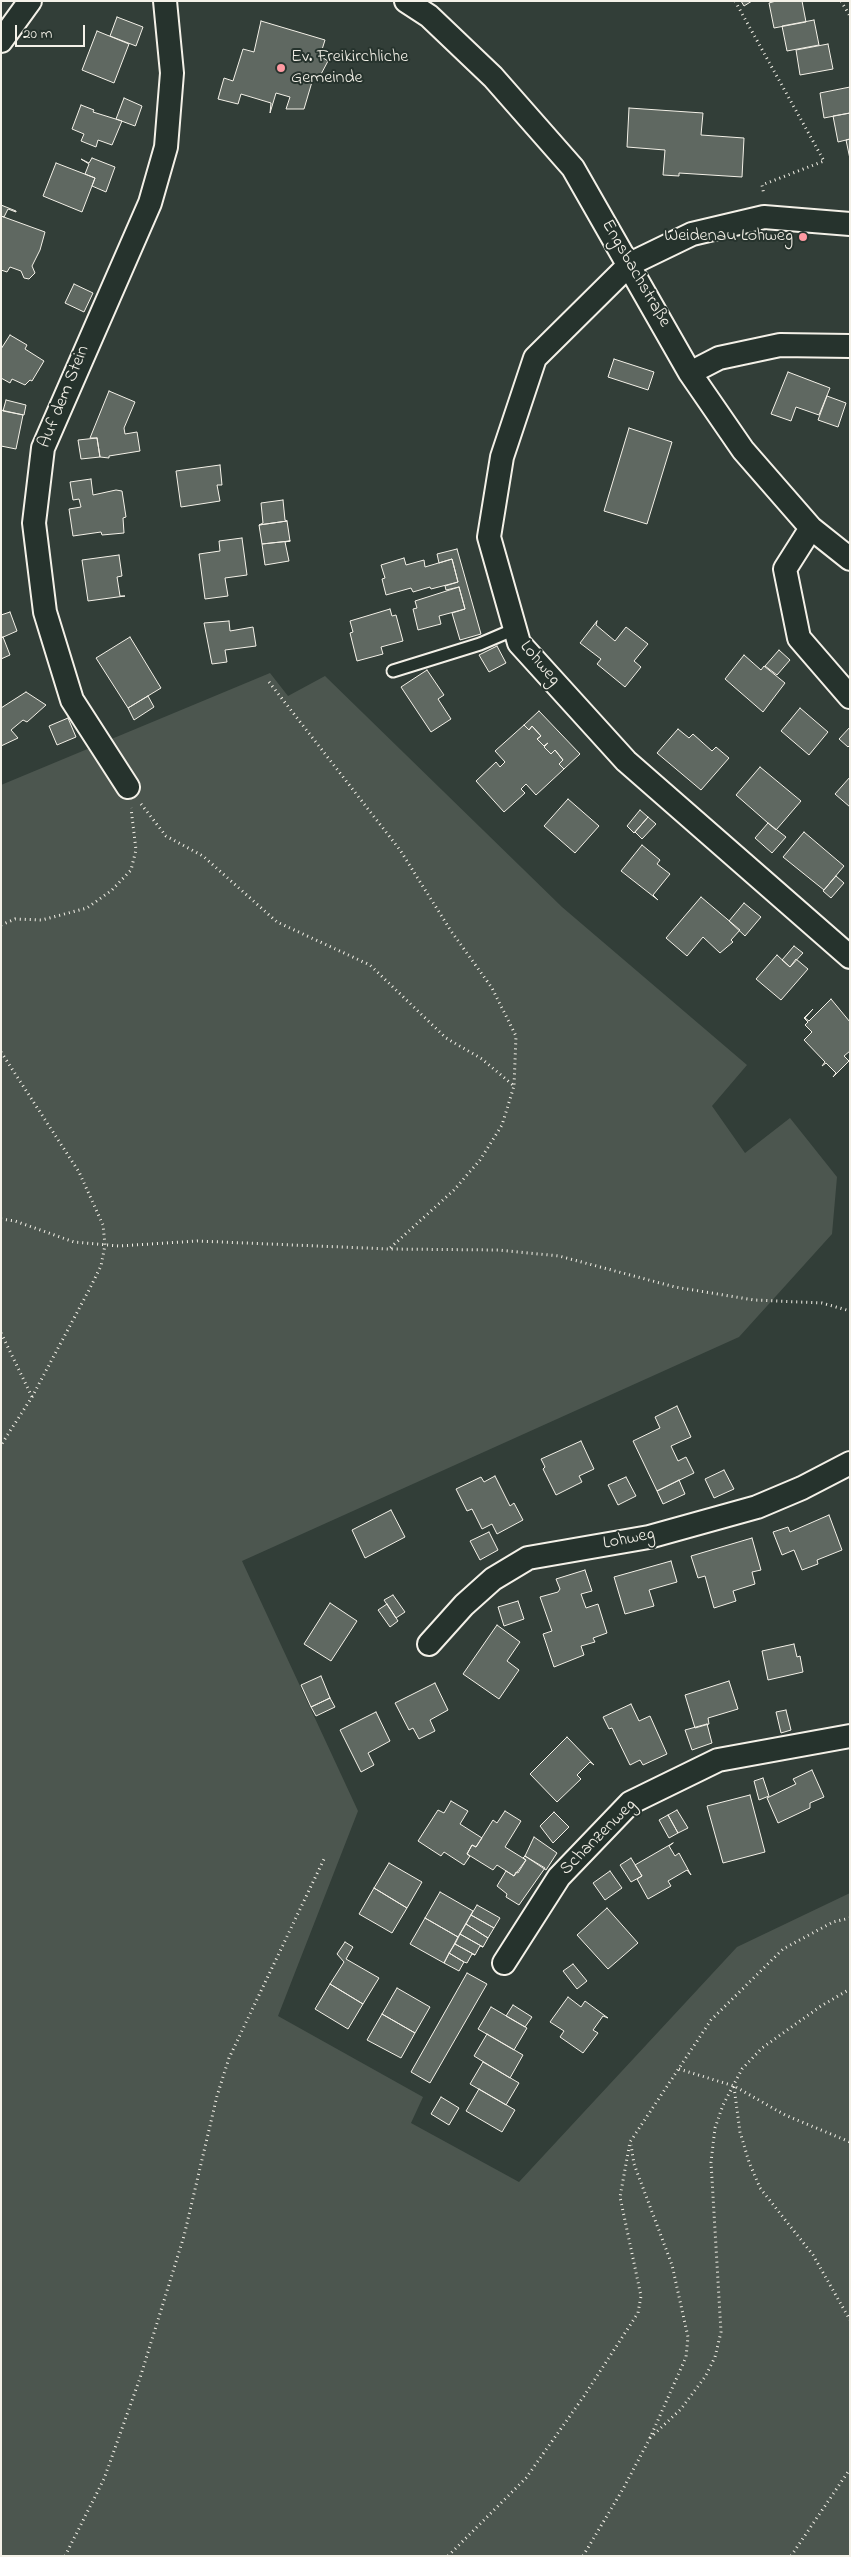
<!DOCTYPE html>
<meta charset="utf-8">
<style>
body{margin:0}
#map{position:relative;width:851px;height:2557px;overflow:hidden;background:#323e38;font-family:"Indie Flower",sans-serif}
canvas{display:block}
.frame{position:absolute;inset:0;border:2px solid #f4f1e8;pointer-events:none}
.scale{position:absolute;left:15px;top:25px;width:70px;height:22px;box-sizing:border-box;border:2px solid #f4f1e8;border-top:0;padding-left:6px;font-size:15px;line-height:18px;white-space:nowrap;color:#f4f1e8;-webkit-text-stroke:4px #26332d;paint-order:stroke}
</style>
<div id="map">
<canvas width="851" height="2557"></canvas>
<div class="frame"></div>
<div class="scale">20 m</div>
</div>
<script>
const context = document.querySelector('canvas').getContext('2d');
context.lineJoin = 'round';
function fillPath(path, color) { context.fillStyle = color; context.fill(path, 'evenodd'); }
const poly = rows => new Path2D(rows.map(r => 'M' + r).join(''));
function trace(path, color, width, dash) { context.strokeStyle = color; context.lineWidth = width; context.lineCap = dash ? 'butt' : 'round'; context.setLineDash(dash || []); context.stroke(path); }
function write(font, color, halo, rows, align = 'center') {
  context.font = font + ' "Indie Flower",sans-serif'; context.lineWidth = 4; context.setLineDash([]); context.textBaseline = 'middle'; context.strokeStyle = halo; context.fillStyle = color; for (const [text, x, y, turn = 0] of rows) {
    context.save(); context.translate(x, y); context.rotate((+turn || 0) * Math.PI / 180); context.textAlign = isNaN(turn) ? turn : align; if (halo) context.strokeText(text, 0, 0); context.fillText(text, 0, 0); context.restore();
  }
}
fillPath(poly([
 [270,673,288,696,325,676,562,907,747,1065,712,1106,745,1153,790,1118,837,1177,832,1234,739,1337,242,1561,358,1811,278,2016,423,2097,411,2123,519,2182,737,1947,850,1893,850,2556,1,2556,1,785]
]), '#4c564f');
const building = poly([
 [741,1,752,1,744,6,741,1],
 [776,1,802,1,806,22,774,28,769,3,776,1],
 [117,17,143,27,136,46,110,36,117,17],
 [814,20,819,45,787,51,782,26,814,20],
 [261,21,325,40,320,56,328,61,319,78,314,75,304,109,286,109,290,97,276,93,270,113,271,103,241,94,238,104,218,99,224,78,233,81,243,49,254,52,261,21],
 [97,31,129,44,114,83,82,70,97,31],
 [828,44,833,69,800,75,796,50,828,44],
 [850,87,850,113,824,118,820,93,850,87],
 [124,98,142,106,135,126,116,119,124,98],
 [81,105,94,110,93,112,122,121,112,145,98,140,96,147,81,141,84,134,72,129,81,105],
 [629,108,703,113,701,135,744,138,742,177,679,173,679,176,663,175,665,150,627,147,629,108],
 [850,113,850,139,838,142,833,116,850,113],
 [850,139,850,159,846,140,850,139],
 [92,158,115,167,106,192,92,186,95,178,85,174,89,164,81,159,89,163,92,158],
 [56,163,95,178,82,212,43,196,56,163],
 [1,205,16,211,16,212,8,209,4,217,1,216,1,205],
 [1,216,45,232,40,250,32,266,35,273,29,279,24,278,21,271,10,267,7,272,1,270,1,216],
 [74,284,93,293,84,312,65,303,74,284],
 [10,335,27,345,25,349,44,361,32,381,30,380,25,385,12,379,10,383,1,378,1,349,10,335],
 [614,359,654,372,648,390,608,377,614,359],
 [788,372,830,388,819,415,796,407,791,421,771,414,788,372],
 [109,391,135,402,124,428,125,434,137,432,140,451,109,456,109,458,100,457,97,438,90,438,109,391],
 [827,396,846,403,838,427,818,420,827,396],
 [6,400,26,405,24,415,3,411,6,400],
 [1,410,23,415,16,449,1,446,1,410],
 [629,428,672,442,647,524,604,511,629,428],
 [97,438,100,457,81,459,78,440,97,438],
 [220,465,222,485,217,485,220,501,181,507,176,471,220,465],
 [91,479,93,495,116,490,122,491,126,517,123,518,124,533,102,535,101,532,73,536,69,509,81,507,79,499,73,500,70,482,91,479],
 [283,500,285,520,287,521,259,525,263,523,261,503,283,500],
 [287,521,290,541,262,544,259,525,287,521],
 [242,538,247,575,225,578,228,596,205,599,199,554,220,551,219,541,242,538],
 [290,541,285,542,289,561,265,565,262,544,290,541],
 [457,549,481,634,460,640,452,613,465,609,459,587,446,590,445,586,458,582,452,559,439,563,437,554,457,549],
 [119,555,122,576,117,577,120,596,125,596,88,601,82,560,119,555],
 [404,558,406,565,424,560,425,567,452,559,458,582,431,589,430,587,413,592,411,588,386,595,382,579,385,578,381,565,404,558],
 [459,587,465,609,439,616,441,624,418,630,413,609,417,608,415,601,459,587],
 [390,609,392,616,396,615,403,641,381,647,383,654,357,661,350,633,353,632,350,621,390,609],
 [10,612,17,631,1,638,1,615,10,612],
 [229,621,230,631,253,627,256,646,225,650,227,662,212,664,204,623,229,621],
 [597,621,596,625,615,641,626,627,648,644,634,661,641,667,625,687,597,664,601,659,580,643,597,621],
 [3,637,10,655,1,659,1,638,3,637],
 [130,637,161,688,128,708,96,658,130,637],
 [497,646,506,663,489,672,479,655,497,646],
 [779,650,790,660,777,675,765,666,779,650],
 [744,655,761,670,764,666,785,683,763,712,725,679,744,655],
 [427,670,444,695,438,699,451,719,431,732,401,687,427,670],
 [26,692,46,705,27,722,23,720,11,730,18,738,1,746,1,708,26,692],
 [148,696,154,707,134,720,128,708,148,696],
 [800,708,828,732,809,755,781,731,800,708],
 [539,711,580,754,564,769,559,764,563,760,555,750,551,754,544,747,548,743,544,746,537,739,541,736,532,726,529,730,524,725,539,711],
 [68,718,76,737,57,745,49,726,68,718],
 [524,725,529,730,532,726,541,736,537,739,544,746,548,743,544,747,551,754,555,750,563,760,559,764,564,769,536,795,526,784,521,789,525,793,504,812,476,781,496,762,500,767,505,762,495,751,524,725],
 [850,727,850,745,848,747,839,739,850,727],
 [678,729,689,738,693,734,712,751,716,747,729,758,701,790,657,753,678,729],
 [760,767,801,801,776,830,736,795,760,767],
 [850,777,850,807,835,794,850,777],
 [568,799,599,826,575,853,544,826,568,799],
 [640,810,648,817,634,833,627,826,640,810],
 [648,817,656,824,642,839,635,832,648,817],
 [768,823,786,837,772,853,755,838,768,823],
 [804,832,844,866,824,890,783,857,804,832],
 [642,845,660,860,657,864,670,874,653,895,658,900,621,871,642,845],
 [836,876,844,883,831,898,823,891,836,876],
 [701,897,740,930,731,940,733,942,720,953,703,937,687,956,666,938,701,897],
 [744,903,761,917,745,936,729,921,744,903],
 [794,946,803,953,790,967,782,960,794,946],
 [777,955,790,967,796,959,808,969,781,1000,756,979,777,955],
 [831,999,850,1022,850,1051,844,1056,849,1061,833,1077,836,1073,826,1063,822,1066,825,1062,804,1040,812,1032,805,1025,808,1022,804,1018,813,1009,805,1018,809,1021,831,999],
 [677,1406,691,1437,671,1446,678,1461,686,1457,694,1473,657,1491,633,1441,660,1428,655,1417,677,1406],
 [581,1441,594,1469,579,1476,582,1482,556,1495,543,1469,545,1467,541,1459,581,1441],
 [724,1470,734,1489,714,1498,705,1479,724,1470],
 [495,1476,510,1506,514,1503,523,1520,497,1534,492,1524,482,1529,472,1509,467,1511,456,1489,481,1477,484,1482,495,1476],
 [626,1477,636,1496,618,1505,608,1485,626,1477],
 [679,1480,685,1494,663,1504,657,1491,679,1480],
 [391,1510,405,1537,365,1558,352,1530,391,1510],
 [829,1515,842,1550,817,1560,818,1564,802,1570,794,1550,782,1555,773,1532,788,1527,790,1532,829,1515],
 [489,1532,498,1550,480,1560,470,1541,489,1532],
 [752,1538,761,1570,752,1572,755,1584,733,1591,736,1601,714,1608,705,1576,698,1578,691,1556,752,1538],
 [671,1561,677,1582,649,1590,654,1606,625,1614,614,1577,671,1561],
 [585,1570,592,1591,581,1594,586,1608,598,1604,607,1633,593,1638,595,1642,581,1646,584,1655,554,1667,543,1634,552,1631,540,1597,558,1592,560,1589,556,1579,585,1570],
 [393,1595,405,1612,396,1618,384,1600,393,1595],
 [518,1601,524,1619,504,1626,498,1607,518,1601],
 [330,1603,357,1621,331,1661,304,1644,330,1603],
 [387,1604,398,1621,390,1627,378,1610,387,1604],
 [497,1625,520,1642,507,1661,519,1670,499,1699,463,1674,497,1625],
 [794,1644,797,1657,800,1656,803,1672,768,1680,762,1651,794,1644],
 [321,1676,330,1698,311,1707,301,1685,321,1676],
 [729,1681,738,1709,708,1718,709,1724,695,1728,685,1695,729,1681],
 [435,1683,448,1710,430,1720,435,1731,419,1739,413,1728,409,1730,395,1703,435,1683],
 [330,1698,335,1707,316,1716,311,1707,330,1698],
 [631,1704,639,1721,650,1716,667,1754,643,1765,640,1760,630,1765,612,1728,609,1729,603,1717,631,1704],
 [786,1710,791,1730,781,1733,776,1712,786,1710],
 [376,1712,390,1741,368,1753,374,1765,361,1772,340,1730,376,1712],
 [707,1724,712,1743,692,1750,685,1730,707,1724],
 [567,1737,594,1765,590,1762,577,1775,581,1779,557,1802,530,1774,567,1737],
 [812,1770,824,1797,810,1803,810,1808,778,1823,767,1798,796,1784,793,1779,812,1770],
 [763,1778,769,1796,759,1800,754,1781,763,1778],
 [750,1795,765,1852,723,1863,707,1806,750,1795],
 [451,1801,468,1811,460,1824,482,1838,476,1847,472,1845,467,1854,470,1856,464,1865,444,1852,441,1856,418,1841,438,1810,444,1813,451,1801],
 [677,1810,688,1828,678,1833,668,1815,677,1810],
 [505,1811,521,1821,505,1847,526,1860,514,1876,497,1865,493,1870,467,1854,472,1845,476,1847,493,1820,497,1823,505,1811],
 [554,1812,569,1827,553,1843,540,1826,554,1812],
 [668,1815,678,1833,669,1838,659,1820,668,1815],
 [534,1837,557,1853,546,1870,525,1856,534,1837],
 [673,1843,669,1846,675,1856,679,1853,691,1875,687,1870,668,1881,671,1886,648,1899,637,1879,642,1876,635,1865,673,1843],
 [525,1856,545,1868,519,1905,506,1897,507,1894,497,1886,506,1871,514,1876,516,1872,518,1873,526,1860,523,1858,525,1856],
 [631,1858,642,1876,631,1882,620,1865,631,1858],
 [389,1863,422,1882,407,1908,374,1888,389,1863],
 [610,1871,622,1888,605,1900,593,1883,610,1871],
 [374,1888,407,1908,392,1933,359,1914,374,1888],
 [440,1892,473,1911,458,1937,425,1918,440,1892],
 [477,1905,500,1918,494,1928,471,1915,477,1905],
 [607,1908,638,1943,608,1969,577,1935,607,1908],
 [471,1915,494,1928,488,1938,466,1924,471,1915],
 [425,1918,458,1937,444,1963,410,1944,425,1918],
 [466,1924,488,1938,483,1947,460,1934,466,1924],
 [460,1934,483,1947,480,1946,475,1955,455,1944,460,1934],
 [345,1942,353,1947,346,1959,379,1978,363,2004,330,1984,344,1962,337,1954,345,1942],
 [455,1944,475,1955,472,1954,467,1963,464,1962,449,1953,455,1944],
 [449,1953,464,1962,459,1971,444,1963,449,1953],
 [573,1964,587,1981,577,1989,563,1971,573,1964],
 [467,1973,487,1984,430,2083,411,2072,467,1973],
 [330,1984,363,2004,348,2029,315,2009,330,1984],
 [397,1988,430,2007,415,2033,382,2014,397,1988],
 [568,1997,581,2007,585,2001,608,2018,603,2016,593,2030,598,2033,583,2053,560,2037,564,2031,550,2022,568,1997],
 [513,2005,532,2017,525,2027,506,2016,513,2005],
 [491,2007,527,2028,514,2050,478,2029,491,2007],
 [382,2014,415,2033,401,2058,367,2040,382,2014],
 [487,2034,523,2055,510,2078,474,2056,487,2034],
 [483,2062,519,2083,506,2105,470,2084,483,2062],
 [479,2089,515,2110,502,2132,466,2111,479,2089],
 [441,2097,459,2108,449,2125,431,2114,441,2097]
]);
fillPath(building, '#5f6861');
trace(building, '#f4f1e8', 1);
const service = poly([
 [393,671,480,644,515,629]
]);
const minor = poly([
 [406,1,429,16,493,77,573,168,690,373,743,450,811,528,850,559],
 [1,41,30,1],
 [850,224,764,217,692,234,630,264,535,358,502,457,489,537,519,643,626,761,850,957],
 [690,373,719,358,780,345,850,346],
 [811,528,785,569,799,638,850,697],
 [128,787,72,700,45,612,34,523,43,448,150,203,166,147,172,73,165,1],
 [429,1644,464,1605,493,1579,528,1558,649,1537,757,1507,802,1488,850,1463],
 [504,1963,559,1877,630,1803,718,1760,850,1736]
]);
trace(service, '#f4f1e8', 15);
trace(minor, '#f4f1e8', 26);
trace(poly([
 [735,1,824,161,762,185,764,195],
 [841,1,850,16],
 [269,682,400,850,451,931,492,988,516,1036,514,1086],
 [141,804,166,836,203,856,277,922,370,965,446,1038,482,1059,514,1086,502,1125,480,1160,454,1190,389,1249],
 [1,925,15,919,42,920,87,908,112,890,131,870,136,850,131,808],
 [1,1052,79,1172,103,1225,105,1245,101,1266,89,1290,32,1397,1,1445],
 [1,1219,15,1221,74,1242,119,1246,197,1241,389,1249,498,1250,559,1256,675,1287,754,1300,822,1303,850,1311],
 [1,1333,32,1397],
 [679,2069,734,2086,785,2115,850,2142],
 [734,2087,740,2132,749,2162,760,2188,813,2255,850,2320],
 [650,2438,681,2409,705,2377,715,2357,721,2332,711,2162,715,2128,723,2105,742,2069,762,2048,821,2006,850,1989],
 [65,2556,104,2479,140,2378,184,2236,217,2096,229,2058,324,1859],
 [448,2556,526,2478,584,2396,638,2313,641,2296,620,2197,630,2142,711,2020,783,1949,833,1922,850,1918],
 [583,2556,623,2489,650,2438,686,2357,688,2337,672,2265,634,2164,631,2145],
 [791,2556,850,2469]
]), '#f4f1e8', 3, [1, 4]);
trace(service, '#26332d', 11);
trace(minor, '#26332d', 22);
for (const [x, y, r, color] of [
 [281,68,5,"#ff9aa2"],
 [803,237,5,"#ff9aa2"]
]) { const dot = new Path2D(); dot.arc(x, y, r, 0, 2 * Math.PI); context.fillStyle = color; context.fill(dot); trace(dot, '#26332d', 2); }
write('18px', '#f4f1e8', '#26332d', [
 ["Ev. Freikirchliche",291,58],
 ["Gemeinde",291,79],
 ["Weidenau Lohweg",793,237,"right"]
], 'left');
write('18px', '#f4f1e8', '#26332d', [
 ["Engsbachstraße",635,274,60],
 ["Auf dem Stein",65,397,-68],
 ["Lohweg",539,664,50],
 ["Lohweg",629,1540,-11],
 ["Schanzenweg",599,1838,-45]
]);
</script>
